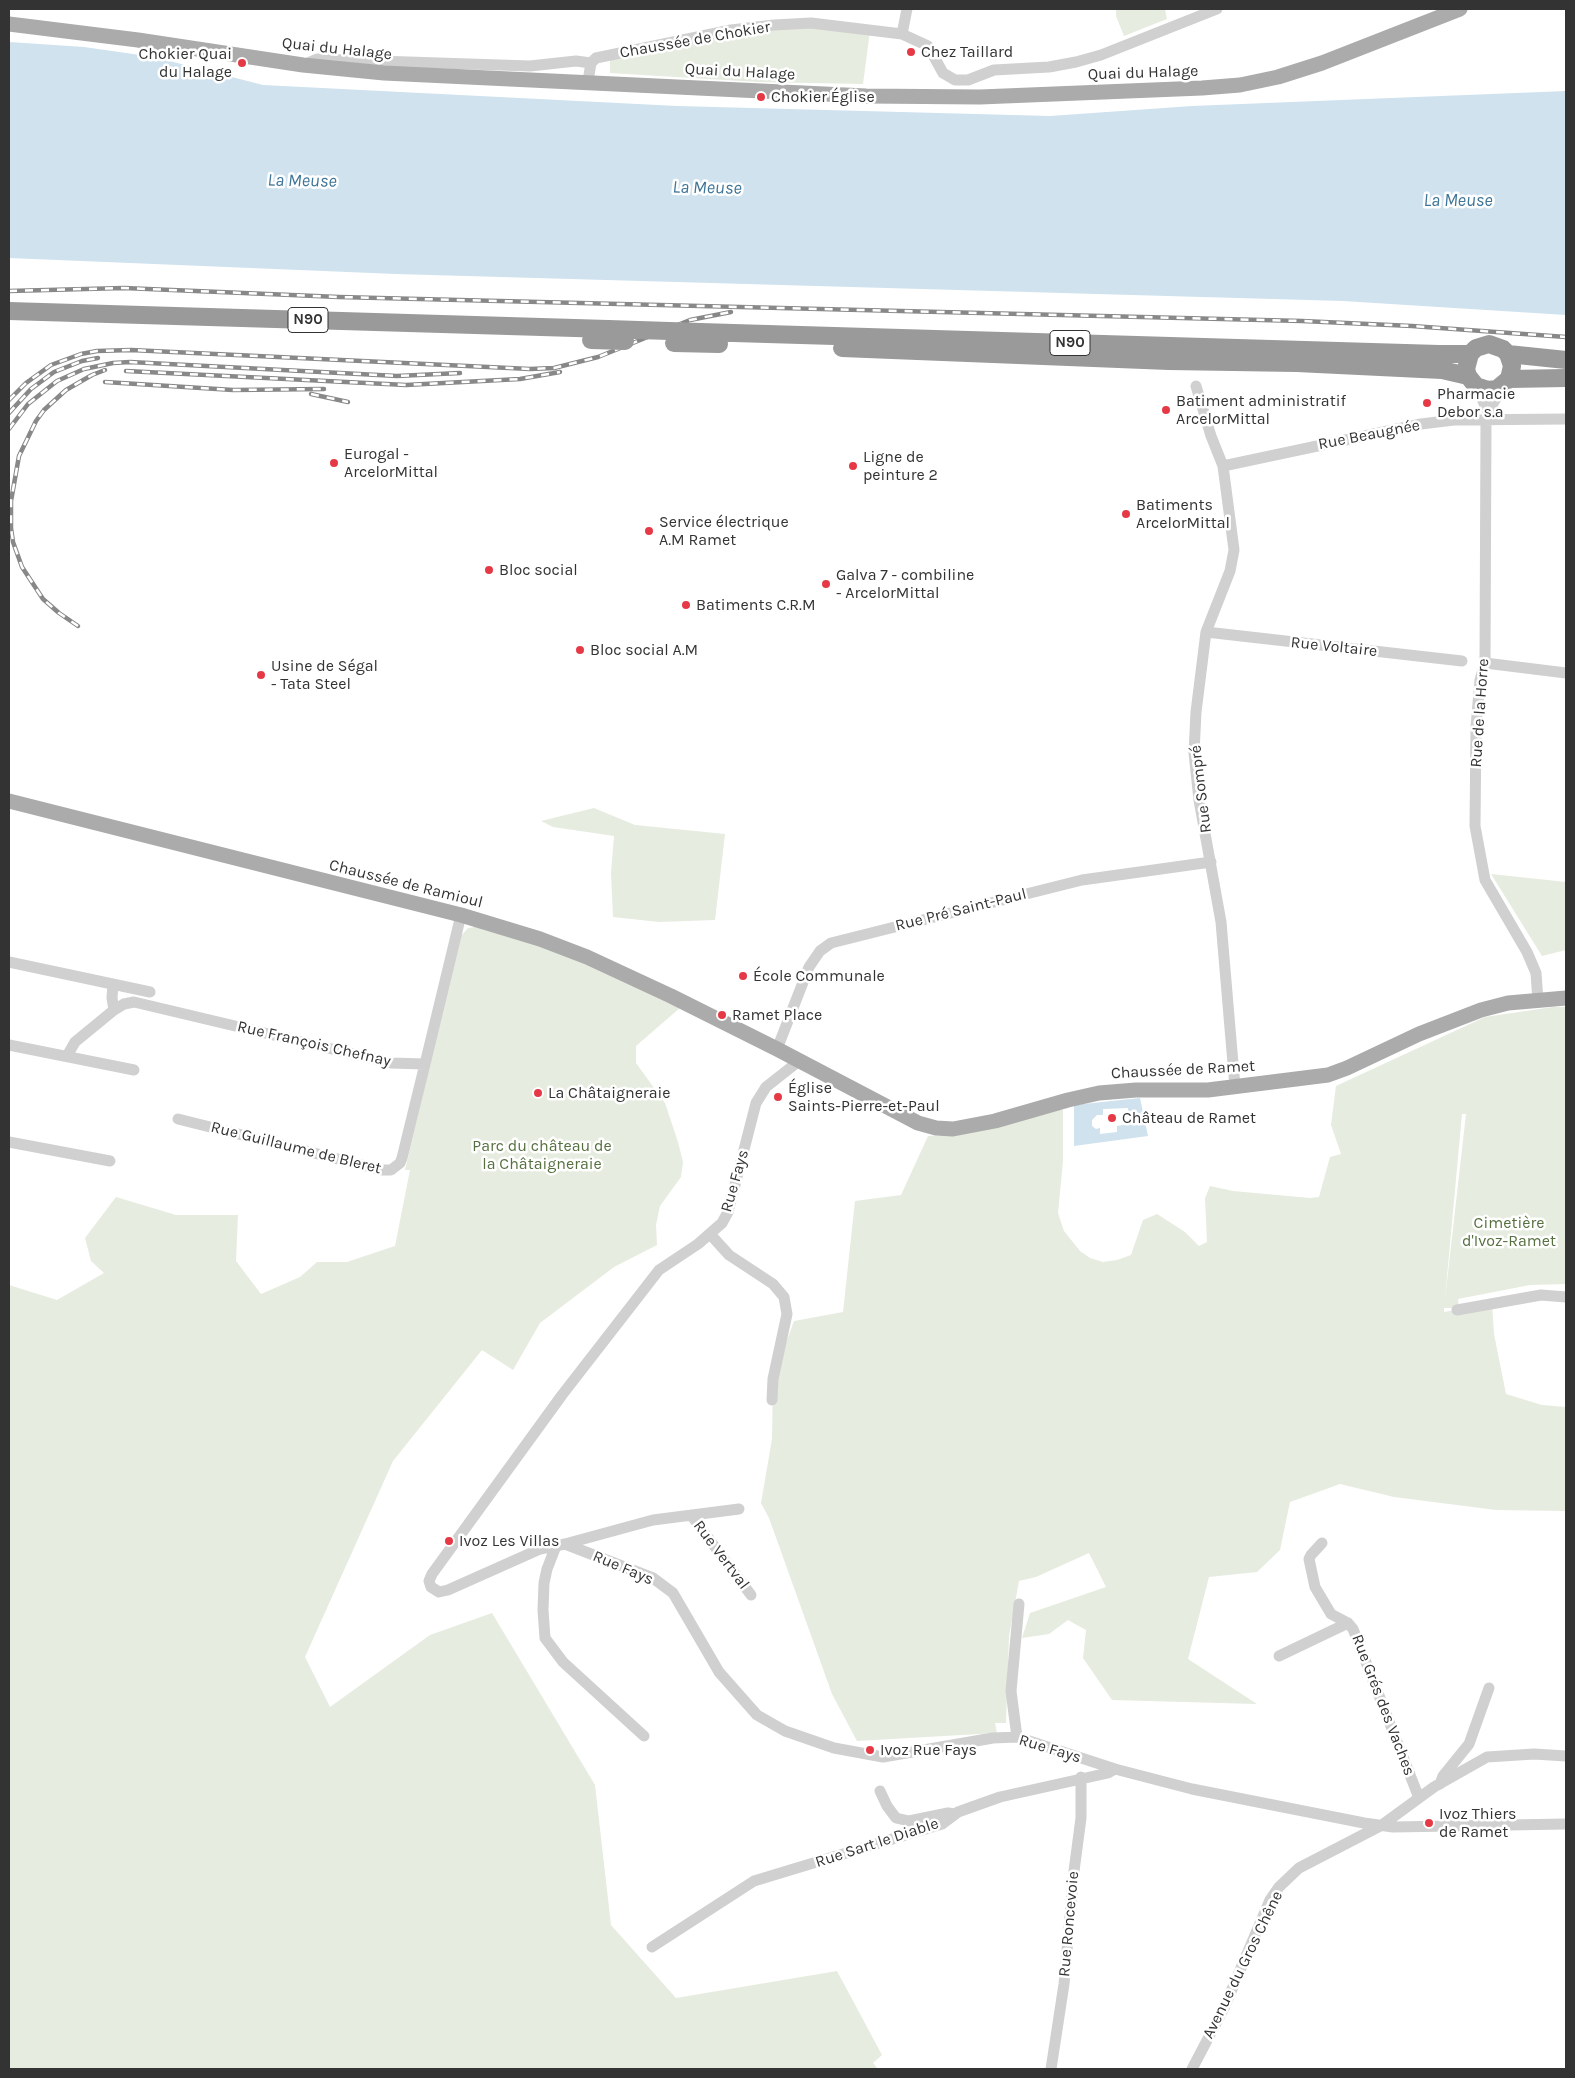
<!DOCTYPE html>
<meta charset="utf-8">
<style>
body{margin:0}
#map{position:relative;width:1575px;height:2078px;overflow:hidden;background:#fff;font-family:Karla,sans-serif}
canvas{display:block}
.frame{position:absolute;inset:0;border:10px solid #333;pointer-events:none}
</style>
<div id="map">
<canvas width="1575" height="2078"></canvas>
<div class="frame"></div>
</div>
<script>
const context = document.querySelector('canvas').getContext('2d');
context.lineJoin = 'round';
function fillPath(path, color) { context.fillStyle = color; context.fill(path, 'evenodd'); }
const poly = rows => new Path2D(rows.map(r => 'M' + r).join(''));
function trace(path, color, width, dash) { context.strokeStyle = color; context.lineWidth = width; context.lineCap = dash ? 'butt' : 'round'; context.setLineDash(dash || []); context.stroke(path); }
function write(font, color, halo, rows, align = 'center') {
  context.font = font + ' Karla,sans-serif'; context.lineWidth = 5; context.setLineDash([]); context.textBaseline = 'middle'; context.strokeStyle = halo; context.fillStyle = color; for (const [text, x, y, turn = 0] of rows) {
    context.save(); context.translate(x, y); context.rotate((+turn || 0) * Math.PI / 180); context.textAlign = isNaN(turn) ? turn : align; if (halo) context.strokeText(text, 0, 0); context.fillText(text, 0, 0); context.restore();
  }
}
fillPath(poly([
 [1116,9,1165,9,1167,19,1124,36,1116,16],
 [795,25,870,31,863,84,758,82,610,73,610,60,691,42],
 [594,808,635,825,725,834,715,920,659,922,613,917,611,873,614,836,553,827,541,821],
 [1491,874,1566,882,1566,950,1542,956],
 [481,926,551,948,681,1007,636,1046,636,1063,665,1103,678,1142,683,1162,681,1177,660,1206,656,1225,657,1245,614,1267,540,1323,513,1370,482,1350,393,1461,305,1657,330,1707,430,1635,492,1613,595,1785,611,1925,676,1998,837,1971,882,2055,873,2063,878,2069,9,2069,9,1285,57,1300,104,1273,91,1261,85,1238,116,1197,176,1215,238,1215,236,1261,261,1294,300,1277,317,1262,347,1262,395,1246,410,1170,405,1170,460,937,468,928],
 [1553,1007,1566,1007,1566,1284,1530,1285,1458,1299,1459,1308,1444,1308,1444,1312,1492,1304,1494,1334,1506,1394,1542,1405,1566,1407,1566,1511,1496,1510,1394,1497,1340,1484,1290,1502,1280,1550,1257,1572,1209,1577,1188,1659,1257,1704,1112,1700,1083,1658,1086,1630,1068,1620,1049,1634,1022,1638,1030,1613,1106,1587,1089,1553,1036,1577,1019,1581,1009,1636,1006,1723,995,1723,997,1733,857,1741,832,1694,769,1518,761,1503,772,1439,773,1379,794,1321,843,1312,855,1201,901,1195,928,1136,954,1135,1011,1124,1060,1109,1063,1110,1063,1161,1058,1213,1064,1231,1080,1251,1090,1258,1103,1262,1117,1260,1131,1255,1143,1220,1157,1214,1185,1232,1199,1246,1207,1242,1205,1198,1210,1186,1233,1191,1310,1198,1319,1197,1330,1157,1341,1154,1331,1125,1336,1086,1485,1017],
 [1462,1114,1466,1114,1445,1299,1445,1298]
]), '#e6ecdf');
fillPath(poly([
 [9,42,84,47,154,57,263,85,677,106,1050,116,1192,106,1566,91,1566,315,1343,301,396,274,9,258],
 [1140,1098,1148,1136,1074,1146,1074,1105],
 [1128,1108,1129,1124,1117,1126,1117,1132,1100,1134,1100,1128,1096,1129,1092,1126,1092,1120,1097,1115,1103,1115,1103,1109]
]), '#cfe2ee');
trace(poly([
 [902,34,907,9],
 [303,65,317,59,530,66,576,61,591,63],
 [588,81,591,63,596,58,731,30,774,25,811,23,902,34,928,46,943,73,955,80,968,80,994,70,1049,67,1076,62,1101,55,1217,9],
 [1504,385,1488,412,1486,420,1485,663,1480,680,1476,727,1475,826,1485,880,1527,952,1536,973,1538,1001],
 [1196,386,1211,436,1223,466,1234,550,1230,571,1206,632,1196,712,1194,753,1199,800,1221,922,1235,1087],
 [1476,386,1488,412],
 [1223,466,1421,424,1454,420,1566,419],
 [1206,632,1462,661],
 [1485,663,1566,673],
 [9,962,150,992],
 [113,984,112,998,114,1010],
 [9,1045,134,1070],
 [777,1049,809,967,820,951,831,943,1082,880,1211,862],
 [67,1056,75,1042,114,1010,124,1004,134,1002,391,1063,425,1064,461,915],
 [799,1061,766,1087,756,1103,728,1212,722,1223,698,1244,659,1270,562,1395,432,1574,429,1581,431,1587,439,1592,448,1590,540,1549,565,1544,653,1578,673,1593,719,1672,757,1715,785,1731,834,1748,883,1757,993,1738,1017,1737,1115,1769,1192,1789,1364,1823,1393,1827,1566,1824],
 [178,1119,382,1170,391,1170,400,1163,402,1158,425,1064],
 [9,1142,110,1161],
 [710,1234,729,1255,773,1284,784,1297,787,1314,773,1379,772,1400],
 [1457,1310,1541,1295,1566,1297],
 [691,1515,751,1595],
 [1322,1543,1311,1555,1309,1559,1315,1587,1331,1614,1348,1623,1353,1629,1419,1798],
 [565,1544,653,1520,739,1509],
 [556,1546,547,1569,544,1583,543,1610,545,1638,563,1662,644,1736],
 [1279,1656,1348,1623],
 [1017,1737,1011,1691,1019,1604],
 [1440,1784,1443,1776,1469,1744,1489,1688],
 [880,1791,887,1806,896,1818,909,1821,948,1813,955,1814],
 [652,1947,754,1881,942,1824,958,1812,1000,1797,1108,1773,1115,1769],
 [1051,2069,1064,1984,1074,1871,1081,1818,1081,1777],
 [1192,2069,1224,2008,1270,1900,1279,1887,1299,1868,1382,1825,1434,1787,1487,1757,1534,1754,1566,1756]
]), '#d0d0d0', 11);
trace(poly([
 [9,24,138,40,303,65,384,73,866,96,980,97,1202,88,1240,85,1278,77,1322,63,1460,9],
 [9,801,461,915,540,939,587,957,671,996,777,1049,918,1123,936,1128,953,1129,995,1121,1068,1100,1099,1093,1136,1090,1208,1090,1328,1075,1347,1068,1419,1034,1481,1010,1508,1003,1566,998]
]), '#ababab', 15);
trace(poly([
 [9,311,608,329],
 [700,332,1439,354,1470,354,1476,348,1489,344,1503,349,1508,354,1512,366,1509,379,1497,389,1488,390,1476,386,1468,376,1466,369,1470,354],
 [674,343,719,344],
 [842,348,1169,361,1297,363,1442,370,1468,376],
 [1508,354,1566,360],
 [1509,379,1566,378]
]), '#9a9a9a', 18);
const rail = poly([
 [9,291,124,288,339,297,1302,321,1412,326,1566,337],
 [126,371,406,385,520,379,560,372],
 [105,382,233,390,324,389],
 [311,394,348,402],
 [9,400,26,383,51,365,81,354,97,351,131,350,530,369,554,368,598,357,690,320,731,312],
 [9,413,31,389,54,372,82,361,98,358],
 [9,429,28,404,57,381,84,369,113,363,130,362,397,376,460,373],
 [78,626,59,613,43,599,22,567,13,542,11,528,11,501,19,456,36,421,44,410,66,390,92,375,105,370]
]);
trace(rail, '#888', 4.5);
trace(rail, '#fff', 2.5, [8]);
trace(poly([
 [608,329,700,332],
 [591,340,625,341]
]), '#9a9a9a', 18);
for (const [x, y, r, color] of [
 [911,52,5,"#e63946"],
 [242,63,5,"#e63946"],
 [761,97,5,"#e63946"],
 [1427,403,5,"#e63946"],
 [1166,410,5,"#e63946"],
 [334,463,5,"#e63946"],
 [853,466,5,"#e63946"],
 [1126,514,5,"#e63946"],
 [649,531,5,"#e63946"],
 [489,570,5,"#e63946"],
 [826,584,5,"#e63946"],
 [686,605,5,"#e63946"],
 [580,650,5,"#e63946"],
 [261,675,5,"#e63946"],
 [743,976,5,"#e63946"],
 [722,1015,5,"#e63946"],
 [538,1093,5,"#e63946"],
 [778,1097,5,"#e63946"],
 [1112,1118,5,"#e63946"],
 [449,1541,5,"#e63946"],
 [870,1750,5,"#e63946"],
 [1429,1823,5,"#e63946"]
]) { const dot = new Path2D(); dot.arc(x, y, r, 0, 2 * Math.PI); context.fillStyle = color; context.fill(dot); trace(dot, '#fff', 2); }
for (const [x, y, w] of [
 [308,320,40],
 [1070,343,40]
]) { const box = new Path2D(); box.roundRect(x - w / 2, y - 12.5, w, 25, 4); context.fillStyle = '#fff'; context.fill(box); trace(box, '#333', 1); }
write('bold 15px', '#333', null, [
 ["N90",308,320],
 ["N90",1070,343]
]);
write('16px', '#333', '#fff', [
 ["Chaussée de Chokier",695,40,-10],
 ["Quai du Halage",337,49,6],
 ["Quai du Halage",740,72,3],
 ["Quai du Halage",1143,73,-2],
 ["Rue Beaugnée",1369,435,-11],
 ["Rue Voltaire",1334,647,6],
 ["Rue de la Horre",1480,713,-86],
 ["Rue Sompré",1201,789,-97],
 ["Chaussée de Ramioul",406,884,14],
 ["Rue Pré Saint-Paul",961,910,-14],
 ["Rue François Chefnay",314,1044,13],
 ["Chaussée de Ramet",1183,1070,-3],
 ["Rue Guillaume de Bleret",296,1148,14],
 ["Rue Fays",735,1181,-74],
 ["Rue Vertval",721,1555,53],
 ["Rue Fays",623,1568,23],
 ["Rue Grés des Vaches",1383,1705,69],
 ["Rue Fays",1050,1749,17],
 ["Rue Sart le Diable",877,1843,-18],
 ["Rue Roncevoie",1069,1924,-85],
 ["Avenue du Gros Chêne",1243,1965,-64]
]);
write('16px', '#333', '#fff', [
 ["Chez Taillard",921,52],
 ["Chokier Quai",232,54,"right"],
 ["du Halage",232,72,"right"],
 ["Chokier Église",771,97],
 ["Pharmacie",1437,394],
 ["Debor s.a",1437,412],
 ["Batiment administratif",1176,401],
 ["ArcelorMittal",1176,419],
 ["Eurogal -",344,454],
 ["ArcelorMittal",344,472],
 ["Ligne de",863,457],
 ["peinture 2",863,475],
 ["Batiments",1136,505],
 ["ArcelorMittal",1136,523],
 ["Service électrique",659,522],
 ["A.M Ramet",659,540],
 ["Bloc social",499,570],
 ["Galva 7 - combiline",836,575],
 ["- ArcelorMittal",836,593],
 ["Batiments C.R.M",696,605],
 ["Bloc social A.M",590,650],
 ["Usine de Ségal",271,666],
 ["- Tata Steel",271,684],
 ["École Communale",753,976],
 ["Ramet Place",732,1015],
 ["Église",788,1088],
 ["Saints-Pierre-et-Paul",788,1106],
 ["La Châtaigneraie",548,1093],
 ["Château de Ramet",1122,1118],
 ["Ivoz Les Villas",459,1541],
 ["Ivoz Rue Fays",880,1750],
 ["Ivoz Thiers",1439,1814],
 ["de Ramet",1439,1832]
], 'left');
write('16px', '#56703f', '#fff', [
 ["Parc du château de",542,1146],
 ["la Châtaigneraie",542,1164],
 ["Cimetière",1509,1223],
 ["d'Ivoz-Ramet",1509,1241]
]);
write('italic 18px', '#3f7597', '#fff', [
 ["La Meuse",302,181,1],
 ["La Meuse",707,188,1],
 ["La Meuse",1458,201]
]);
</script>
